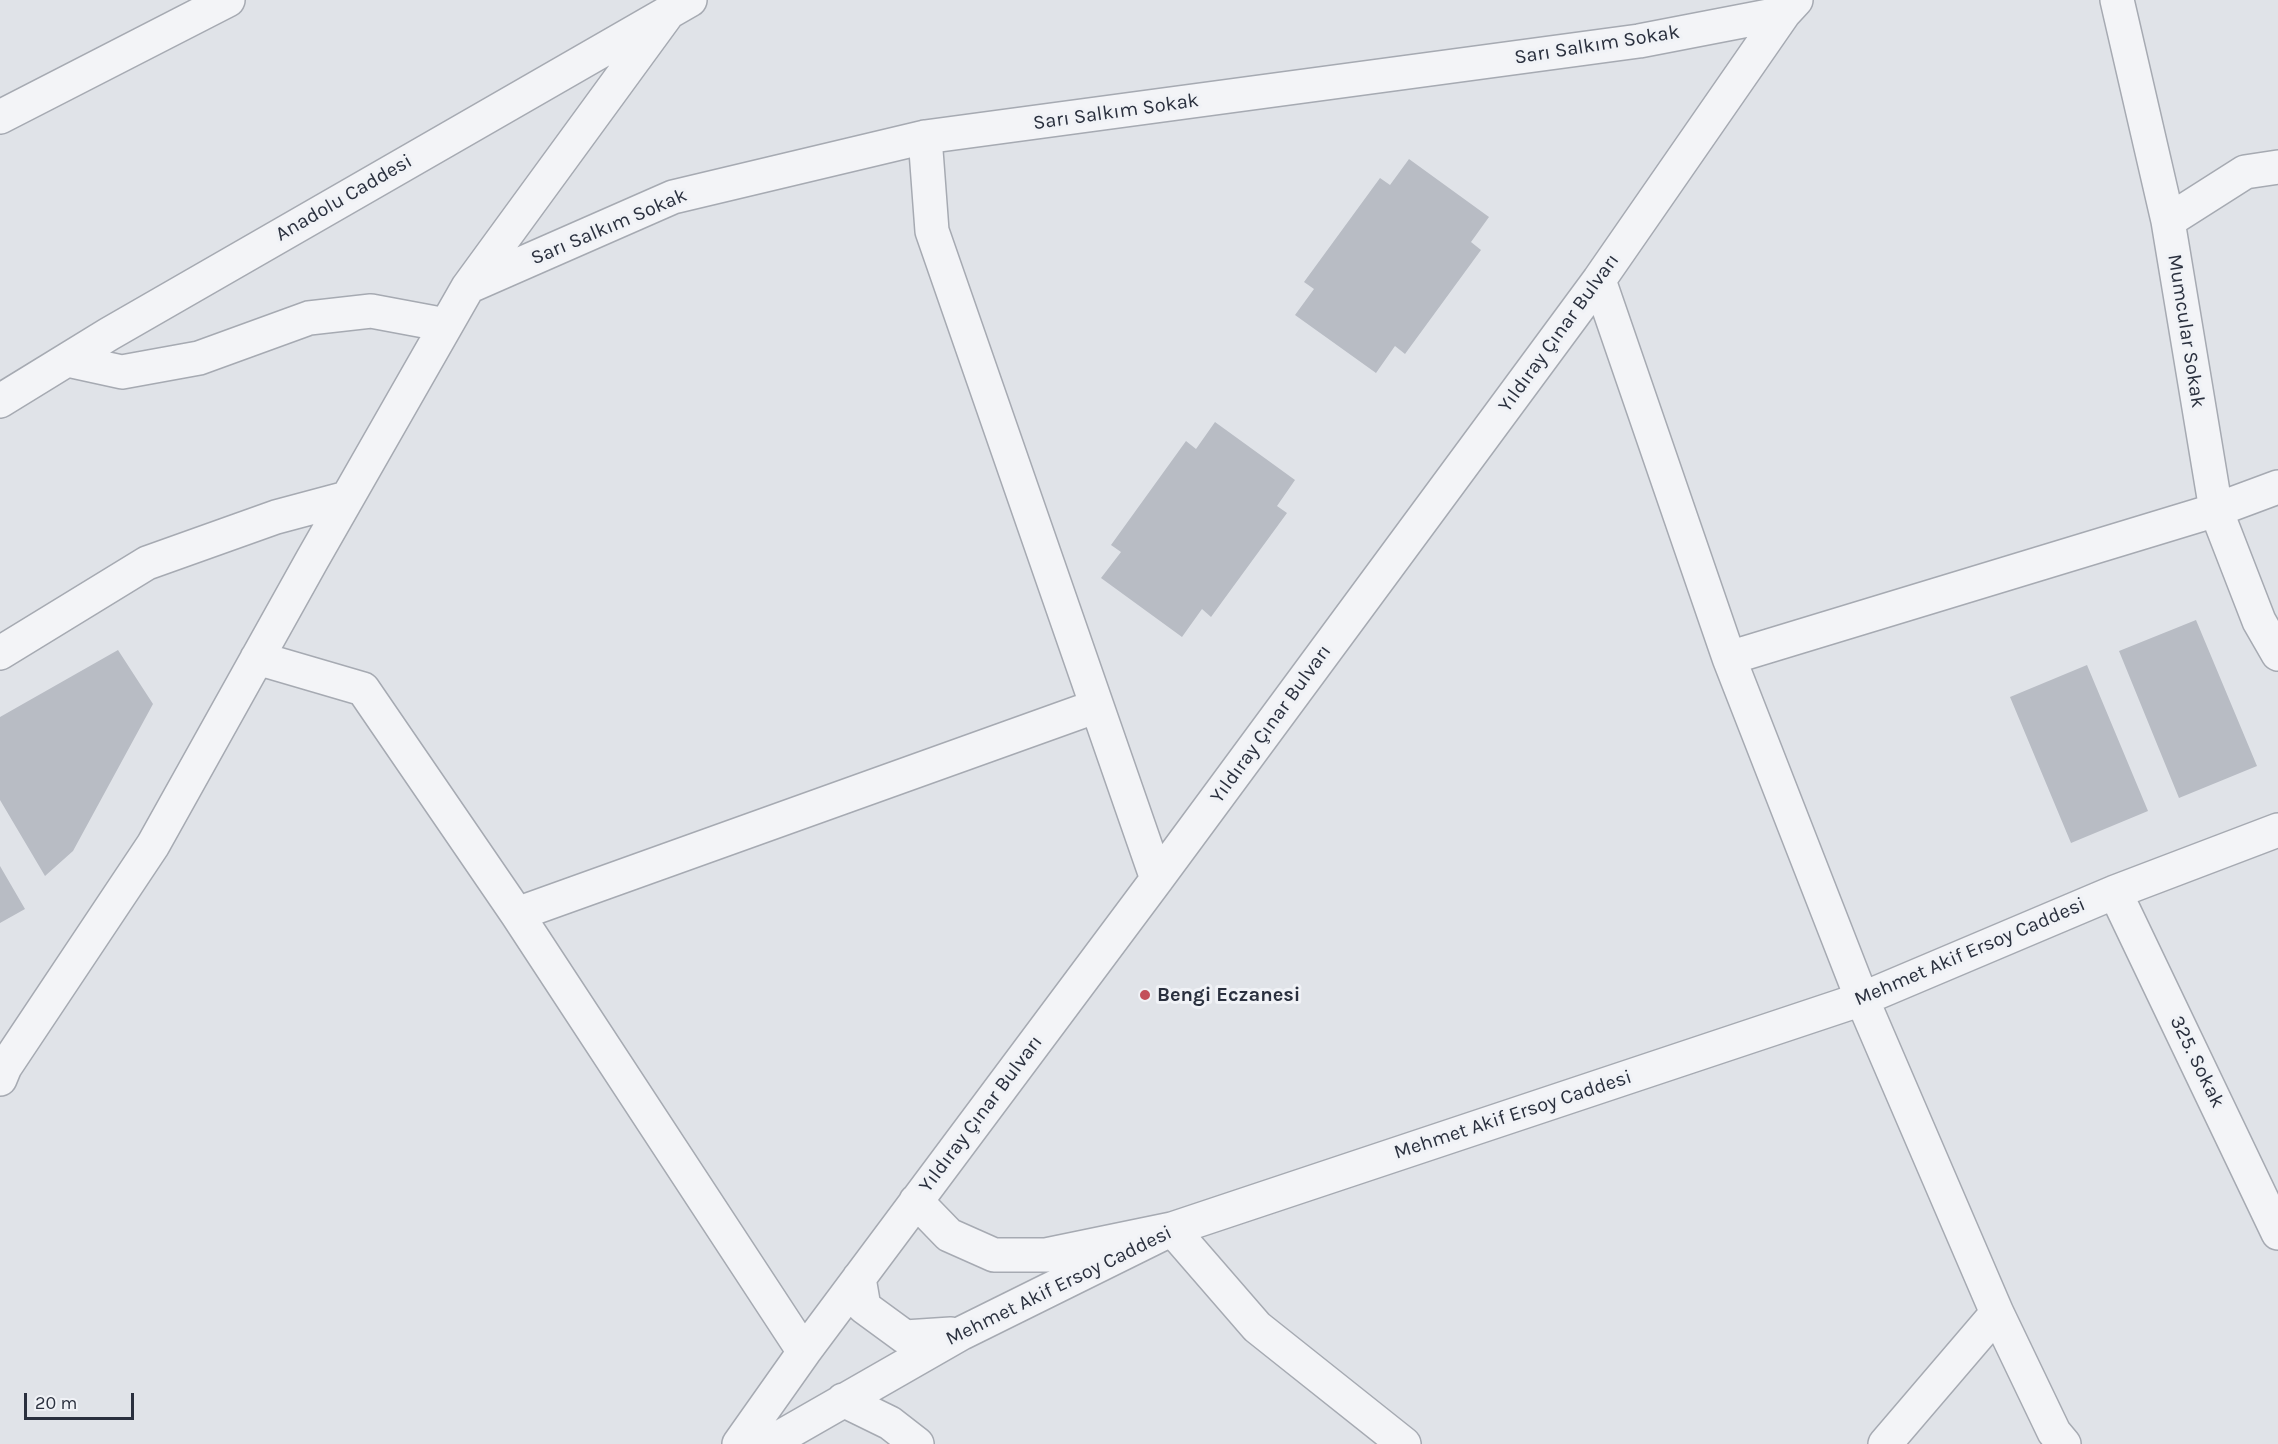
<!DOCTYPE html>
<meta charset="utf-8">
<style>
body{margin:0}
#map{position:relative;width:2278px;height:1444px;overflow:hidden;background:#e0e3e8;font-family:Karla,sans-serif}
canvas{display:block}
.scale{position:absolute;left:24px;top:1393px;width:110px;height:27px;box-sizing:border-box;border:3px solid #2a303e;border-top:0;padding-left:8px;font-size:18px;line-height:21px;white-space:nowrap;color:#2a303e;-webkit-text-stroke:4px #f0f2f6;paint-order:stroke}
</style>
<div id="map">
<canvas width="2278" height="1444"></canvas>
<div class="scale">20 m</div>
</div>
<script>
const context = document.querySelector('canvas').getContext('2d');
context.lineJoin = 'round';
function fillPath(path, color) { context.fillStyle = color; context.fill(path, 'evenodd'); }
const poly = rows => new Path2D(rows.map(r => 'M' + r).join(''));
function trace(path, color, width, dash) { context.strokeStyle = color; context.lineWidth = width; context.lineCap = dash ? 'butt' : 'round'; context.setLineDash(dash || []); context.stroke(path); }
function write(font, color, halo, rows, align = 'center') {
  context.font = font + ' Karla,sans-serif'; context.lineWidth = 6; context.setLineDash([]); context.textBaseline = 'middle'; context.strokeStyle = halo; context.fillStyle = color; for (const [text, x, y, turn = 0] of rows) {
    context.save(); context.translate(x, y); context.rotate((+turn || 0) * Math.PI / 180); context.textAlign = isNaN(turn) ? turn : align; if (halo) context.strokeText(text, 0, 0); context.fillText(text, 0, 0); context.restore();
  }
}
fillPath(poly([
 [1409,159,1489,217,1471,242,1481,250,1405,354,1395,346,1376,373,1295,315,1314,289,1304,282,1380,178,1390,185],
 [1215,422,1295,480,1277,506,1287,513,1211,617,1202,609,1182,637,1101,578,1121,552,1111,545,1186,441,1196,449],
 [2196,620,2257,766,2179,798,2119,651],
 [118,650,153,704,73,851,45,876,0,800,0,717],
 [2087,665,2148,811,2071,843,2010,697],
 [0,866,25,909,0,923]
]), '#b8bcc4');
const minor = poly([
 [2117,0,2168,221,2216,510,2259,621,2278,654],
 [0,117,228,0],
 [925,137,932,231,1157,879],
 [2168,221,2245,172,2278,167],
 [1599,280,1729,658,1862,999,1997,1313,2054,1432,2064,1444],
 [468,287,673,197,925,137,1639,41,1784,13],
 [67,360,122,372,199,358,309,318,371,311,446,325],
 [0,401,109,334,690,0],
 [0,653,147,563,276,517,347,498],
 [257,658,363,689,517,914,804,1352],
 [1729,658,2216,510,2278,487],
 [2115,892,2278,1233],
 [517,914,1097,706],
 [0,1079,5,1067,153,845,312,560,468,287,668,13],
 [916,1201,949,1235,994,1255,1046,1255,1172,1229,1257,1327,1404,1444],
 [859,1278,864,1307,905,1337,951,1334],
 [843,1400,890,1423,917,1444],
 [739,1444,804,1352,1157,879,1599,280,1784,13,1796,0],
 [768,1444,962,1333,1172,1229,1862,999,2115,892,2278,830],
 [1885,1444,1997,1313]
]);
trace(minor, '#a6aab2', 36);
trace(minor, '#f3f4f7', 33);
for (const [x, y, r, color] of [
 [1145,995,6,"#c34f5a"]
]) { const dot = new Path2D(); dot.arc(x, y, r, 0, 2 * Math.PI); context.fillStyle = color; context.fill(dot); trace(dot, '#f0f2f6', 2); }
write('20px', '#2a303e', '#f0f2f6', [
 ["Sarı Salkım Sokak",1597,45,-9],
 ["Sarı Salkım Sokak",1116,112,-8],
 ["Anadolu Caddesi",344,198,-30],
 ["Sarı Salkım Sokak",609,227,-23],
 ["Mumcular Sokak",2186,331,81],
 ["Yıldıray Çınar Bulvarı",1559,333,-54],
 ["Yıldıray Çınar Bulvarı",1271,724,-54],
 ["Mehmet Akif Ersoy Caddesi",1970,952,-23],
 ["325. Sokak",2197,1062,64],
 ["Yıldıray Çınar Bulvarı",981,1114,-53],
 ["Mehmet Akif Ersoy Caddesi",1513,1115,-18],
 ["Mehmet Akif Ersoy Caddesi",1059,1286,-26]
]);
write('bold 20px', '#2a303e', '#f0f2f6', [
 ["Bengi Eczanesi",1157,995]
], 'left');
</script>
